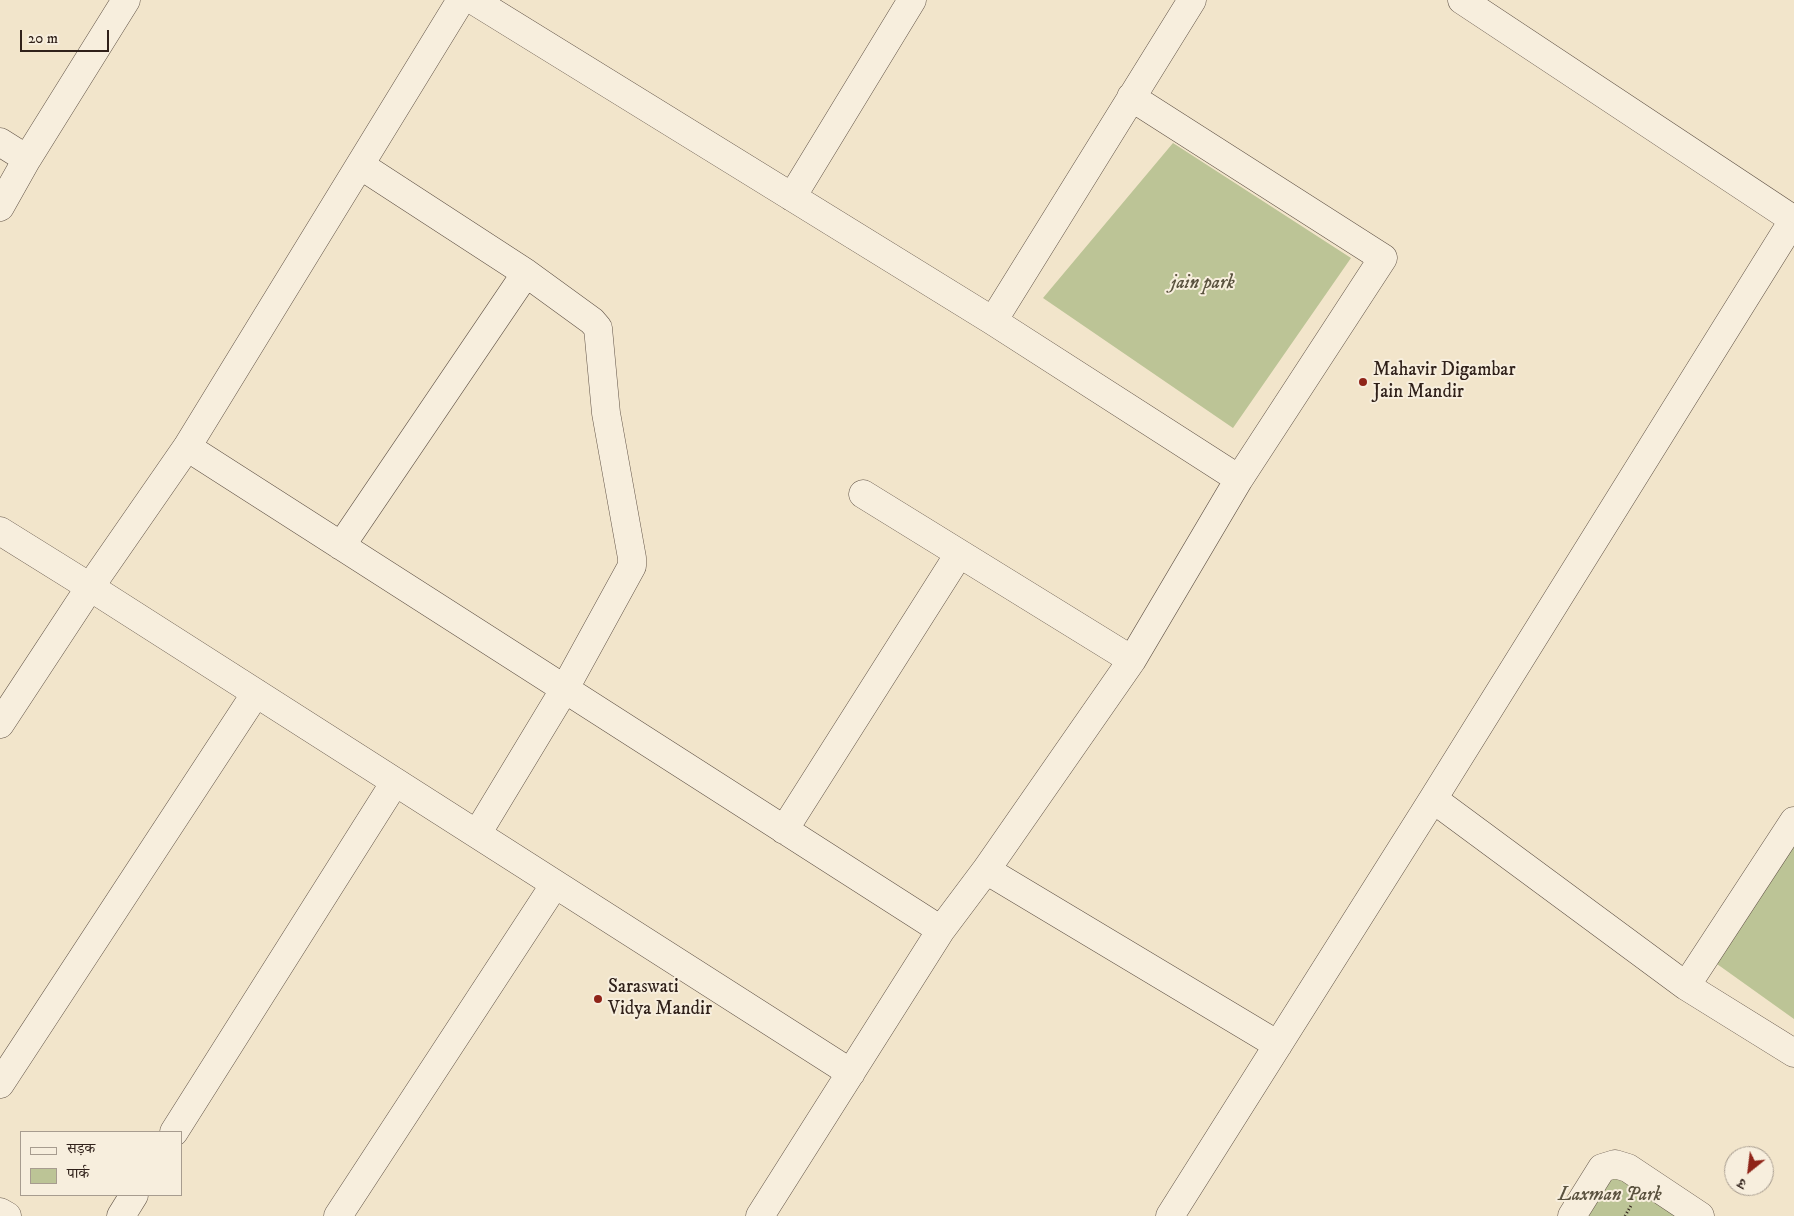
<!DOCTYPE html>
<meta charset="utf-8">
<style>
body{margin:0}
#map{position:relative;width:1794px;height:1216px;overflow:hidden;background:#f2e5cb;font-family:"IM FELL DW Pica","Noto Serif Devanagari",serif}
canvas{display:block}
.legend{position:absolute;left:20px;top:1131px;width:162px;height:65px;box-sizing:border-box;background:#f7eedd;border:1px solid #a79c8f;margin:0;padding:6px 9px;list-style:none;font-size:15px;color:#30211a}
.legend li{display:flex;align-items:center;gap:10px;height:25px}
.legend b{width:25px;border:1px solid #a79c8f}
.north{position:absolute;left:1724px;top:1146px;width:50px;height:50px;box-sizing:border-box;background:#f7eedd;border:1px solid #a79c8f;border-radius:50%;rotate:209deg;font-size:14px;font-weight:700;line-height:20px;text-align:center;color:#30211a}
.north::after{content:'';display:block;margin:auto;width:18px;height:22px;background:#8f2418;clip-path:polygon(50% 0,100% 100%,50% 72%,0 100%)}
.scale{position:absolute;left:20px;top:30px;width:89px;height:22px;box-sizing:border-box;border:2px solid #30211a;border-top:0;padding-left:6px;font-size:15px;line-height:18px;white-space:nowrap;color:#30211a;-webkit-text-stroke:4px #f7eedd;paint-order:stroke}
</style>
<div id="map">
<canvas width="1794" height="1216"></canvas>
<ul class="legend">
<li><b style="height:6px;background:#f7eedd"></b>सड़क</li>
<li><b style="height:14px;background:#bcc496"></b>पार्क</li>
</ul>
<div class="north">उ</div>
<div class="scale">20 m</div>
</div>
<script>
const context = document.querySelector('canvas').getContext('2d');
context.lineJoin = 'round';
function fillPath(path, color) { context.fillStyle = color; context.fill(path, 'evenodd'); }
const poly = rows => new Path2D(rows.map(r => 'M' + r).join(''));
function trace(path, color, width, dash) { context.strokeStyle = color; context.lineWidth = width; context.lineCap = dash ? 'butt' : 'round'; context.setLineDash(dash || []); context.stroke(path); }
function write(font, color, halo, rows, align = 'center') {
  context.font = font + ' "IM FELL DW Pica",serif'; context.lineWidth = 4; context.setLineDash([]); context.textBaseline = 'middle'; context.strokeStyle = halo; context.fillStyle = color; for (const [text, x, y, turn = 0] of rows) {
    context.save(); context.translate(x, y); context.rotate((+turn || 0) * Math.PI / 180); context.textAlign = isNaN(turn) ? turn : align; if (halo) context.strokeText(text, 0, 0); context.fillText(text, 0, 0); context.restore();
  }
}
fillPath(poly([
 [1173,143,1351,258,1233,428,1043,298],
 [1794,841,1794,1019,1710,959],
 [1602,1168,1683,1216,1572,1216]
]), '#bcc496');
const minor = poly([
 [473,0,993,321,1239,479,1383,258,1131,97],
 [1462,0,1794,220],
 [0,142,27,159],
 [360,165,526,273,592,321,598,328,606,413,632,558,632,566,564,690,477,834],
 [792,197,912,0],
 [0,207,27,159,126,0],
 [993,321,1192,0],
 [187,447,941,930],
 [863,494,1132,660],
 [0,531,90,587,851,1073],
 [341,546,526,273],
 [0,724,90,587,187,447,461,0],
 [1433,799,1686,986,1794,1053],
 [784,830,959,554],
 [986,870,1278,1045],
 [1686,986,1794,821],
 [0,1084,256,693],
 [174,1132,395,782],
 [0,1212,7,1216],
 [121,1216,134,1195],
 [338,1216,555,884],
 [760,1216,941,930,986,870,1132,660,1239,479],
 [1170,1216,1433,799,1794,219],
 [1572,1216,1602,1168,1615,1164,1628,1168,1700,1216]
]);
trace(minor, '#605246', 29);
trace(poly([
 [1625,1216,1632,1204]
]), '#30211a', 3, [1, 2.5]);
trace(minor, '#f7eedd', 28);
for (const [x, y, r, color] of [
 [1363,382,5,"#8f2418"],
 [598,999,5,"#8f2418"]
]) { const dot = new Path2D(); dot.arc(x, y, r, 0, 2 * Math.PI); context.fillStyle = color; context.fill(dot); trace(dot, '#f7eedd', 2); }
write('italic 19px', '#5a523f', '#f7eedd', [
 ["jain park",1203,284],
 ["Laxman Park",1610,1196]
]);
write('19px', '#30211a', '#f7eedd', [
 ["Mahavir Digambar",1373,371],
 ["Jain Mandir",1373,393],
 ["Saraswati",608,988],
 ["Vidya Mandir",608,1010]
], 'left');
</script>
